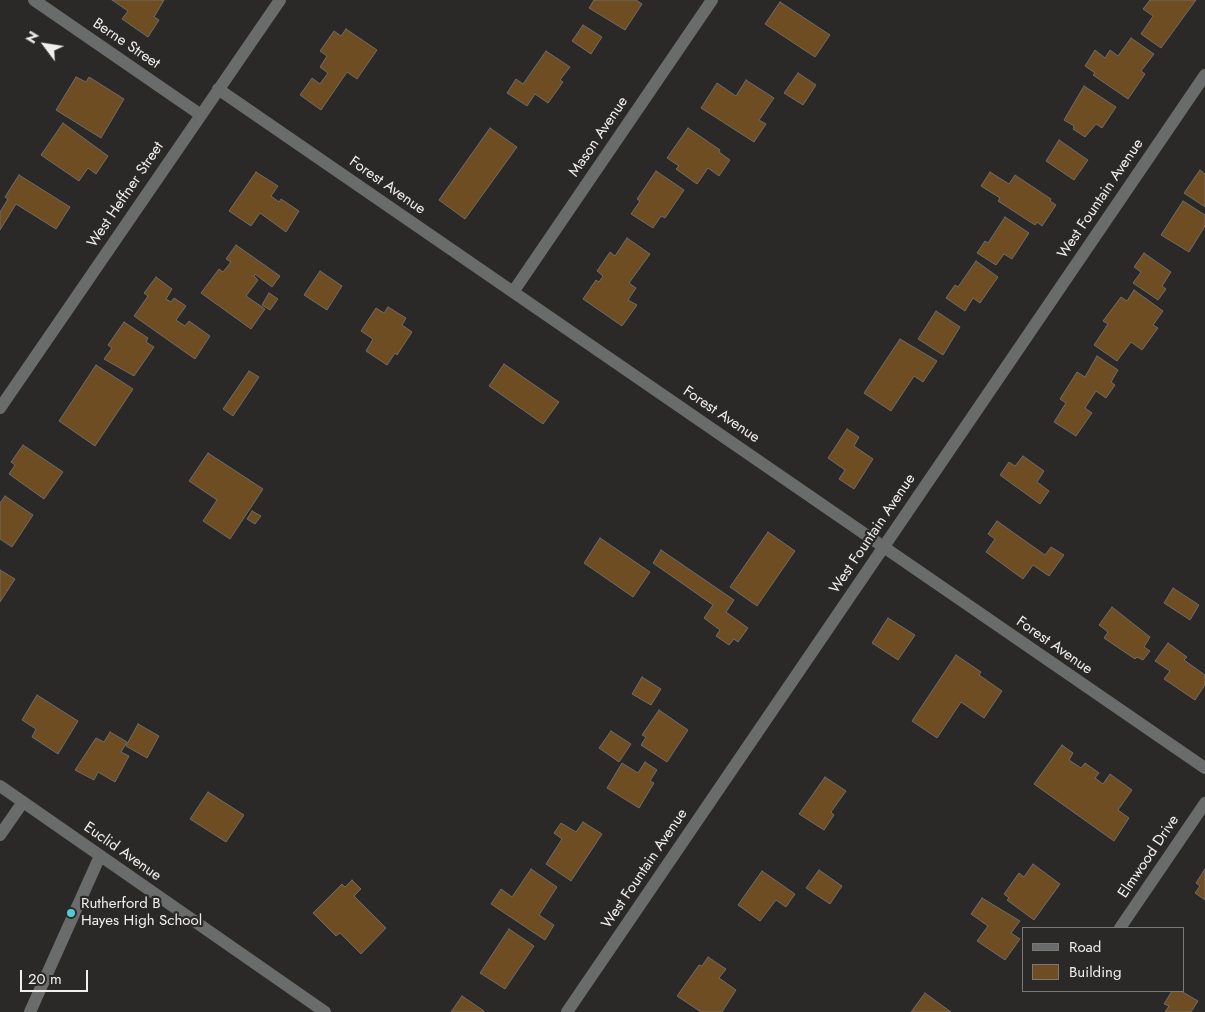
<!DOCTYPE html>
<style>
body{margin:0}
#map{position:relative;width:1205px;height:1012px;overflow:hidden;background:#2b2927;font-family:Jost,sans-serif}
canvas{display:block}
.legend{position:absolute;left:1022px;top:927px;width:162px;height:65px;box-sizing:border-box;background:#2b2927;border:1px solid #7a7877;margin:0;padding:6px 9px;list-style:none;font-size:15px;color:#f0efee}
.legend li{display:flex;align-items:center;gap:10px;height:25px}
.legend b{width:25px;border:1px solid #7a7877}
.north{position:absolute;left:20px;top:20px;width:50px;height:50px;-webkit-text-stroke:4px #2b2927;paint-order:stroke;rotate:301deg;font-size:14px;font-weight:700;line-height:20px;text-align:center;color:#f0efee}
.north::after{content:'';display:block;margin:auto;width:18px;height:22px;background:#f0efee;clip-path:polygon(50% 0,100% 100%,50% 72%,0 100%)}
.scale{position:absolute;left:20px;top:970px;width:68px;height:22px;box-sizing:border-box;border:2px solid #f0efee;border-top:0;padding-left:6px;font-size:15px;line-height:18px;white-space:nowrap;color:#f0efee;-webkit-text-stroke:4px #2b2927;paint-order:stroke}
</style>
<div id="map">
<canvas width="1205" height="1012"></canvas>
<ul class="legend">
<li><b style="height:6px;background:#6a6c6c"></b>Road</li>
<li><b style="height:14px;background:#6f4d23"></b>Building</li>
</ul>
<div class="north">N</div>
<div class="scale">20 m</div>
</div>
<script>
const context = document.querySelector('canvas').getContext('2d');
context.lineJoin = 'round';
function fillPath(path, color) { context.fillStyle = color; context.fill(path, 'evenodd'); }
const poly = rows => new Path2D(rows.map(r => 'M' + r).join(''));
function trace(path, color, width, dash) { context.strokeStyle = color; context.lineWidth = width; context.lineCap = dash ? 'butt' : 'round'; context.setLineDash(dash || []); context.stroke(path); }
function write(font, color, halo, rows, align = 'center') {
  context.font = font + ' Jost,sans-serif'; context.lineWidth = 4.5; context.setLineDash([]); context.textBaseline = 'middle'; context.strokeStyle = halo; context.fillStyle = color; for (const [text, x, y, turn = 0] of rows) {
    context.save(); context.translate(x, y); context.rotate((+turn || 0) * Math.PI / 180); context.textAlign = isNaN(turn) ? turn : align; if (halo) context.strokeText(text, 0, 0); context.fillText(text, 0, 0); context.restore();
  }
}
const building = poly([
 [112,0,164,0,154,17,159,20,148,37,122,19,128,11,112,0],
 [594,0,636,0,642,4,625,30,589,8,594,0],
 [1150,0,1196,0,1161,48,1141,34,1153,16,1143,9,1150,0],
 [780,2,830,35,815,57,765,24,780,2],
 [583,25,602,37,591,54,572,41,583,25],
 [346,29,377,50,357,79,347,72,321,110,300,95,312,78,320,84,328,73,320,67,327,56,320,51,334,31,341,36,346,29],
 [1131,38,1154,54,1141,71,1145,74,1128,99,1093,75,1095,73,1085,66,1095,50,1105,58,1110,50,1118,56,1131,38],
 [546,51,570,67,560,80,563,82,548,103,535,94,527,106,507,93,516,79,523,84,546,51],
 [798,73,816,85,803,105,784,93,798,73],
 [76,77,86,82,89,77,124,99,101,138,56,110,76,77],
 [746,80,774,98,759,120,766,124,754,142,701,108,717,83,736,96,746,80],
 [1084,86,1116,107,1102,128,1096,124,1085,137,1073,129,1074,126,1064,120,1084,86],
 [63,123,108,156,96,174,88,168,79,181,41,155,63,123],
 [490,128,517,147,465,219,439,200,490,128],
 [688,128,720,150,719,152,730,160,719,176,708,168,697,184,676,169,679,166,667,158,688,128],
 [1059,140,1088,160,1074,180,1046,161,1059,140],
 [1200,170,1205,174,1205,207,1184,193,1200,170],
 [656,171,684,190,665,218,661,216,653,228,631,214,640,201,637,199,656,171],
 [256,172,278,186,271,196,279,202,281,199,299,211,286,232,260,213,251,226,229,211,256,172],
 [990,172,1009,184,1015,175,1051,199,1050,201,1056,205,1042,226,1037,222,1035,225,998,201,1000,198,981,186,990,172],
 [19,175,70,207,56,229,16,204,0,230,0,212,8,199,5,197,19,175],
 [1183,201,1205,215,1205,226,1189,252,1161,235,1183,201],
 [1005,217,1029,233,1012,259,1004,254,996,265,977,253,985,241,988,243,1005,217],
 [627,238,650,254,629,283,636,288,628,300,637,305,622,326,583,299,596,280,599,282,603,276,597,271,610,252,615,256,627,238],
 [236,245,280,276,272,287,255,274,254,276,258,280,246,296,265,309,251,329,201,293,219,269,223,272,231,262,226,259,236,245],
 [1144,253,1171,272,1162,286,1166,289,1158,300,1133,283,1141,272,1134,267,1144,253],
 [976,261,998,277,980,303,973,298,965,311,946,298,955,285,958,287,976,261],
 [320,271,342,286,327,310,304,295,320,271],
 [156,277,172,289,166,299,171,302,174,298,186,306,176,320,185,326,189,321,210,336,195,359,134,316,148,296,144,293,156,277],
 [1134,290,1163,311,1153,325,1158,328,1142,350,1131,342,1117,361,1094,345,1108,324,1103,321,1121,297,1127,301,1134,290],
 [269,293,278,299,270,310,262,305,269,293],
 [388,307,406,318,402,325,412,332,397,355,395,353,387,365,366,351,373,339,361,331,376,308,384,313,388,307],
 [936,311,960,327,943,355,918,339,936,311],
 [124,322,148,338,146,342,154,347,134,376,104,359,112,348,108,345,124,322],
 [900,339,937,361,923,382,914,376,891,411,864,393,900,339],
 [1097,356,1118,370,1111,382,1115,385,1106,398,1096,391,1085,408,1092,413,1076,436,1054,422,1066,403,1060,399,1077,372,1085,377,1097,356],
 [504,364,559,402,543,424,489,386,504,364],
 [96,365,133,389,95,446,59,421,96,365],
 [249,371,259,377,233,416,223,409,249,371],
 [847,429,859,437,854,446,873,459,854,489,839,479,845,470,828,458,847,429],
 [23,445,63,472,44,499,9,474,15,465,11,462,23,445],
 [208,453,263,489,230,539,203,521,217,500,189,481,208,453],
 [1023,456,1044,471,1037,482,1049,491,1040,504,1000,475,1009,462,1015,466,1023,456],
 [5,496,33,515,12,547,0,539,0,503,5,496],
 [252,511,261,516,255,524,247,519,252,511],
 [997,521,1045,555,1051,547,1064,555,1049,576,1033,565,1023,579,986,552,995,539,988,534,997,521],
 [768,532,795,551,757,606,730,587,768,532],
 [600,538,650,572,633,597,584,563,600,538],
 [661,550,734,600,726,612,748,628,738,642,734,639,729,645,716,636,720,630,704,618,713,605,653,563,661,550],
 [0,570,15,579,0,602,0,570],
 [1173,588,1199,605,1190,620,1164,603,1173,588],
 [1112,607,1150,637,1144,647,1150,651,1143,660,1137,657,1135,659,1104,638,1108,632,1099,625,1112,607],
 [888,618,915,635,898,660,872,643,888,618],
 [1168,643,1187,657,1184,660,1205,675,1205,685,1195,700,1164,679,1170,671,1155,661,1168,643],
 [956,655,981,672,979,675,1002,691,984,718,961,702,937,738,912,721,956,655],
 [642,677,661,689,651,705,632,694,642,677],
 [37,695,78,721,58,754,32,737,36,729,22,720,37,695],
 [659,710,688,730,667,762,641,745,646,737,642,735,659,710],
 [138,724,159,736,147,758,126,746,138,724],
 [611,731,631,744,619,762,599,748,611,731],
 [110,732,127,742,121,752,129,756,115,782,98,772,94,780,75,770,96,738,104,742,110,732],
 [1062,745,1073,753,1069,760,1081,768,1085,763,1099,773,1095,778,1103,784,1110,774,1132,790,1118,810,1129,818,1114,841,1034,784,1062,745],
 [645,762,657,770,650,781,654,783,639,808,607,788,622,763,638,773,645,762],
 [825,777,846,791,831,812,834,815,824,830,799,814,825,777],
 [208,792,244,815,226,842,190,819,208,792],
 [583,822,602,834,571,881,546,864,562,839,554,833,561,823,576,832,583,822],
 [1033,864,1060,884,1034,920,1007,900,1009,898,1004,894,1019,873,1024,877,1033,864],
 [531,869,557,887,539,915,554,925,545,940,491,904,501,889,512,897,531,869],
 [1205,869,1205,900,1195,893,1200,886,1196,883,1205,869],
 [819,870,842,886,830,904,806,888,819,870],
 [762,871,795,894,786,907,776,900,760,921,738,905,762,871],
 [352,880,361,889,354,896,386,928,361,954,340,933,336,936,313,913,342,884,345,887,352,880],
 [982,898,1020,921,1011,933,1020,939,1005,960,977,941,988,926,971,914,982,898],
 [509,929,534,946,505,989,480,973,509,929],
 [708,957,726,969,719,978,736,990,722,1012,701,1012,677,996,699,965,702,966,708,957],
 [1172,991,1181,991,1198,1001,1191,1012,1165,1012,1169,1006,1164,1004,1172,991],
 [925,993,951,1012,911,1012,925,993],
 [462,996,484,1011,484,1012,451,1012,462,996]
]);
fillPath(building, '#6f4d23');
trace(building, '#6e6c6a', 1);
trace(poly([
 [0,835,23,802],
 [30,1012,100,856]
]), '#6a6c6c', 12);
trace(poly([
 [34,0,201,115],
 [218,89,1205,768],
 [513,292,712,0],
 [0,408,280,0],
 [0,786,325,1012],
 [1120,928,1205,803],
 [567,1012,1205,75]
]), '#6a6c6c', 12);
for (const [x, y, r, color] of [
 [71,913,5,"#52cbd8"]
]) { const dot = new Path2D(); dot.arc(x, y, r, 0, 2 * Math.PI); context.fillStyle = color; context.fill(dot); trace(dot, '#2b2927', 2); }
write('15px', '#f0efee', '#2b2927', [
 ["Berne Street",126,44,34],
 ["Mason Avenue",599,137,-56],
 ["Forest Avenue",387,186,35],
 ["West Heffner Street",126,195,-56],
 ["West Fountain Avenue",1101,199,-56],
 ["Forest Avenue",721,415,34],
 ["West Fountain Avenue",873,534,-56],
 ["Forest Avenue",1054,646,35],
 ["Euclid Avenue",122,852,35],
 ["Elmwood Drive",1149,857,-56],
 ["West Fountain Avenue",645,869,-56]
]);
write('15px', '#f0efee', '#2b2927', [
 ["Rutherford B",81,904],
 ["Hayes High School",81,921]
], 'left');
</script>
